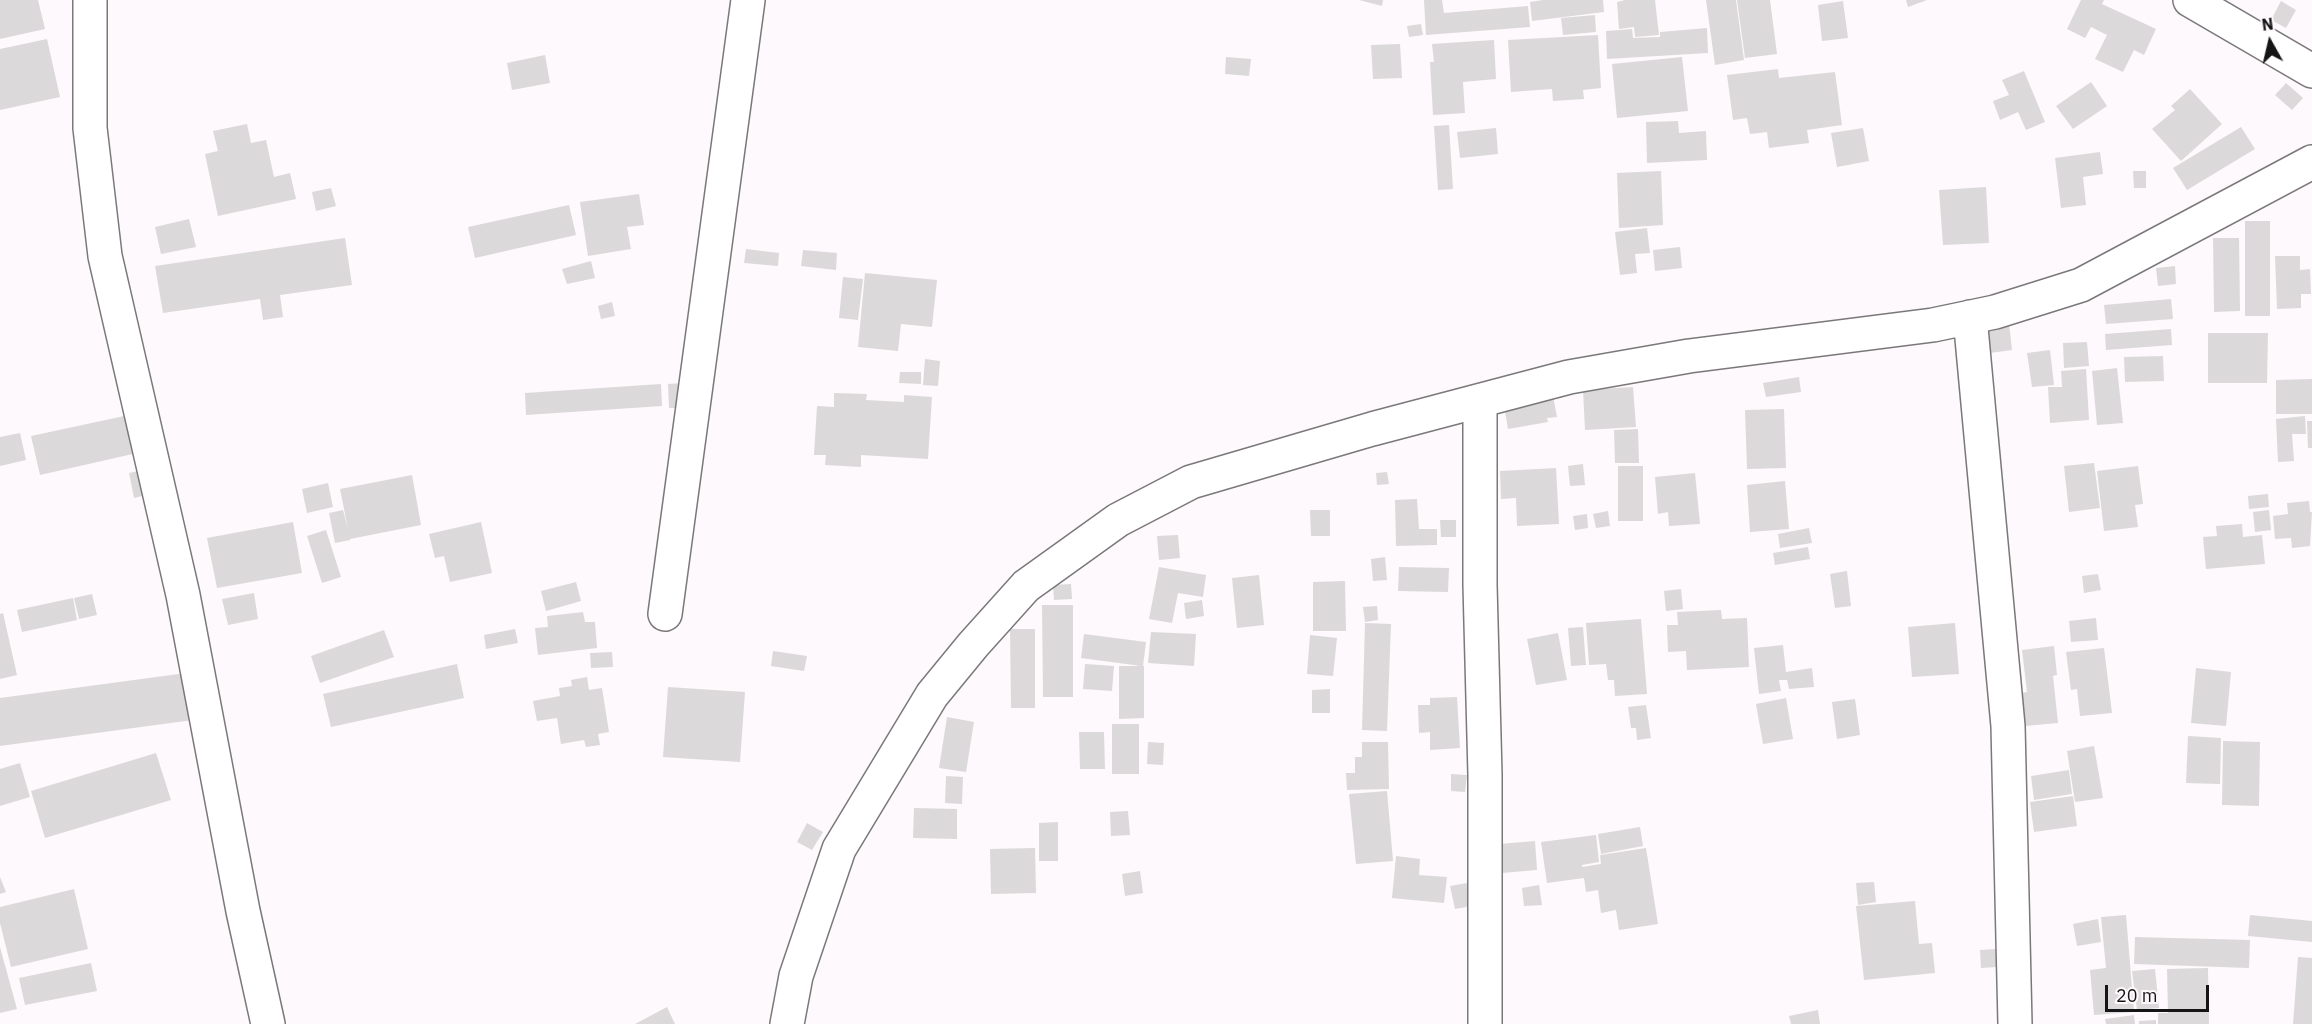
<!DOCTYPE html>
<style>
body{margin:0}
#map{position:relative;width:2312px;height:1024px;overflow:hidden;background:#fdf9fc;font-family:"IBM Plex Sans",sans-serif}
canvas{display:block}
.north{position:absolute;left:2240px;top:12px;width:60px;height:60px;-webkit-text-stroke:4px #fdf9fc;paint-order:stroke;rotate:352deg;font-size:16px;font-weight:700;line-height:24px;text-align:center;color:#161516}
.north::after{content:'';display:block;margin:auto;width:21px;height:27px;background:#161516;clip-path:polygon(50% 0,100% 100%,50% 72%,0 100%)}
.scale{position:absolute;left:2105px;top:985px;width:104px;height:27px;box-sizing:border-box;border:3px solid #161516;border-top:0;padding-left:8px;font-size:18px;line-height:21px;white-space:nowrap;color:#161516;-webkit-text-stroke:4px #fdf9fc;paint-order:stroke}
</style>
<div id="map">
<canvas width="2312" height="1024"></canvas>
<div class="north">N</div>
<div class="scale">20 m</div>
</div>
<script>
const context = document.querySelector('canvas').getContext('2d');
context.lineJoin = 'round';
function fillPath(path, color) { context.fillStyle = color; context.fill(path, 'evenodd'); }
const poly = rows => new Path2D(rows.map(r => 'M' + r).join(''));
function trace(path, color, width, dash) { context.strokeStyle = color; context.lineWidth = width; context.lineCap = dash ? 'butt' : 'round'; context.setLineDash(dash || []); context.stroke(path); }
fillPath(poly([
 [0,0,38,0,45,29,0,39],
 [1359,0,1383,0,1382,6],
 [1424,0,1442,0,1444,13,1528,6,1530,27,1426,35],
 [1543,0,1603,0,1604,12,1532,21,1530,2],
 [1625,0,1655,0,1659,35,1635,37,1634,27,1619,29,1617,2],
 [1706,0,1736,0,1744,60,1715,65],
 [1737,0,1770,0,1777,54,1745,58],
 [1906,0,1927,0,1908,7],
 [2081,0,2104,0,2102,4,2156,29,2144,55,2134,50,2123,72,2095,59,2107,35,2091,27,2085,38,2067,29],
 [1843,1,1848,38,1822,41,1818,5],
 [2281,1,2296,10,2286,28,2271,20],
 [1595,15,1596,32,1563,35,1561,18],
 [1421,24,1423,35,1409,37,1407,26],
 [1707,28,1708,53,1607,59,1606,31,1632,29,1633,38,1631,38,1660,37,1660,32],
 [1598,35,1601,88,1583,90,1584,99,1553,101,1552,89,1511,92,1508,40],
 [47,39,60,97,0,110,0,49],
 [1494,40,1496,79,1463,82,1465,113,1433,115,1430,62,1434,62,1432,44],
 [1400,44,1402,78,1373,79,1371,45],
 [545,55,550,83,512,90,507,63],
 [1226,57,1251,59,1249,76,1225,74],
 [1682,57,1688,111,1617,118,1612,64],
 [1778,69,1779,78,1835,72,1842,125,1807,130,1809,143,1769,148,1767,132,1750,134,1747,118,1733,120,1727,75],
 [2024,71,2045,122,2026,130,2018,112,2000,120,1993,101,2009,95,2002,80],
 [2091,82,2107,106,2073,129,2056,106],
 [2286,83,2303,98,2292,110,2275,95],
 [2190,89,2222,124,2181,161,2152,129,2175,110,2171,106],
 [1678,121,1679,133,1706,131,1707,160,1647,163,1646,122],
 [247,124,251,143,266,140,274,177,290,173,296,199,218,216,205,154,218,151,213,131],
 [1449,125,1453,189,1438,190,1434,126],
 [2241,127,2255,149,2187,190,2173,168],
 [1496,128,1498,154,1460,158,1457,132],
 [1863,128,1869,161,1837,167,1831,133],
 [2100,152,2103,174,2083,177,2086,205,2061,208,2055,158],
 [1661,171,1663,225,1619,228,1617,173],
 [2133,171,2146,171,2146,188,2134,188],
 [1986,187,1989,243,1943,245,1939,190],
 [331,188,336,206,316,211,312,192],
 [639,194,644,225,627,227,631,249,588,256,580,202],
 [569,205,576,235,475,258,468,227],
 [189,219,196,247,161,254,155,227],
 [2245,221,2270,221,2270,316,2245,316],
 [1647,228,1650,253,1635,254,1637,273,1620,275,1615,232],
 [345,238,352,285,280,295,283,317,263,320,260,299,163,313,155,266],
 [2213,238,2239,238,2240,311,2214,312],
 [1680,247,1682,268,1655,271,1653,250],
 [746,249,779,253,778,266,744,263],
 [803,250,837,253,836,270,801,266],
 [2275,256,2300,256,2300,270,2310,269,2311,294,2301,294,2301,308,2277,309],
 [591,261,595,278,567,284,562,269],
 [2175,266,2176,284,2158,286,2156,268],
 [865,273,937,280,932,327,901,324,898,351,858,347],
 [843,277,863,279,858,320,839,318],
 [2171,299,2173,319,2106,324,2104,305],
 [612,302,615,316,601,319,598,306],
 [2009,323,2012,350,1990,353,1987,325],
 [2171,329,2172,345,2106,350,2105,334],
 [2208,333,2268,333,2267,383,2208,383],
 [2087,342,2089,366,2064,368,2063,343],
 [2050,350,2054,385,2032,387,2027,353],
 [2163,356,2164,381,2125,382,2124,357],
 [925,359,940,361,938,386,923,385],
 [2117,368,2123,423,2097,425,2092,371],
 [2086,369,2089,420,2050,423,2048,387,2062,387,2061,371],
 [900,372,921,372,921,384,899,383],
 [1799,377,1801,392,1766,397,1763,383],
 [2312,379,2312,414,2276,414,2276,380],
 [682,383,683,408,669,408,668,384],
 [661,384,662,406,526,415,525,393],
 [1633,387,1636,427,1585,430,1583,390],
 [1552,391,1557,417,1547,418,1548,422,1508,429,1504,405],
 [834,393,867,394,866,400,904,402,904,395,932,397,928,459,861,455,861,467,825,465,826,455,814,455,817,406,834,407],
 [1784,409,1786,468,1747,469,1745,410],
 [129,415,137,453,40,475,31,436],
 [2305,416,2306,434,2292,434,2294,461,2278,462,2276,419],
 [2307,421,2312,421,2312,448,2308,448],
 [1638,429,1639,463,1615,463,1614,430],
 [20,433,26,460,0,466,0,437],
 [2094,463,2100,508,2069,512,2064,466],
 [1583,464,1585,485,1570,486,1568,466],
 [1618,466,1643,466,1643,521,1618,521],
 [2138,466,2143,504,2135,505,2138,527,2104,531,2097,471],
 [1556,468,1559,524,1517,526,1516,498,1501,499,1500,471],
 [148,469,154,493,134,498,129,473],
 [1387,472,1389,484,1377,485,1376,473],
 [1695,473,1700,524,1669,526,1668,512,1658,514,1655,477],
 [412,475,421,525,350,539,350,540,335,543,329,513,343,510,348,529,340,489],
 [1785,481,1789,529,1750,532,1747,485],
 [328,483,333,507,307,513,302,489],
 [2268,494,2269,507,2249,509,2248,496],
 [1417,499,1419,529,1437,529,1437,545,1396,546,1395,500],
 [2309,501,2310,512,2312,512,2310,546,2292,548,2291,538,2275,539,2273,516,2288,514,2287,503],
 [1310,510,1330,510,1330,536,1311,536],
 [2269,510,2271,530,2255,532,2253,512],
 [1608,511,1610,526,1596,528,1593,514],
 [1587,514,1588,528,1575,530,1573,516],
 [1440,520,1456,520,1456,537,1441,537],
 [293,522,302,573,217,588,207,538],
 [481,522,492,573,450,582,444,556,435,558,429,534],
 [2242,524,2243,537,2262,535,2265,564,2206,569,2203,537,2217,536,2216,526],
 [1809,528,1812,543,1780,548,1778,534],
 [326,530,341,577,322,583,307,536],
 [1178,535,1180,558,1159,560,1157,536],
 [1808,547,1810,559,1775,565,1773,553],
 [1385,557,1387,580,1373,581,1371,559],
 [1159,567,1206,575,1203,597,1178,593,1172,623,1149,619],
 [1399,567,1449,568,1448,592,1398,591],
 [1847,571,1851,606,1835,608,1830,574],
 [2098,574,2101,590,2084,593,2082,576],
 [1259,575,1264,625,1237,628,1232,578],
 [1345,581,1346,631,1313,631,1313,582],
 [576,582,581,601,546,611,541,591],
 [1071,584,1072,599,1054,600,1053,585],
 [1681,589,1683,609,1666,611,1664,591],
 [254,593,258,619,228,625,222,599],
 [92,594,97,615,79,619,74,598],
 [73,598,77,620,22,632,17,610],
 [1202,600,1204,616,1186,619,1184,603],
 [1042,605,1073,605,1073,697,1043,697],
 [1377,606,1378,620,1365,622,1363,607],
 [1721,610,1722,619,1747,618,1749,667,1687,670,1686,651,1668,652,1667,625,1678,625,1677,612],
 [583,612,585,622,595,622,597,648,538,655,535,628,548,627,547,616],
 [3,613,17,675,0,679,0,614],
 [2096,618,2098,640,2071,642,2069,621],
 [1641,619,1647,694,1615,696,1614,680,1608,680,1606,664,1589,665,1586,623],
 [1365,623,1391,624,1387,731,1362,730],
 [1955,623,1959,674,1912,677,1908,627],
 [1583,627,1586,665,1571,666,1568,628],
 [515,629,518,643,486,649,484,635],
 [1010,629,1035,629,1035,708,1011,708],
 [384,630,394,657,320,683,311,656],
 [1151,632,1196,634,1194,666,1148,663],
 [1558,633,1567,680,1536,685,1527,639],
 [1084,634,1146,642,1143,666,1144,666,1144,718,1119,719,1119,666,1141,666,1081,658],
 [1310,635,1337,638,1333,676,1307,674],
 [1783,645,1786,672,1812,668,1814,687,1789,689,1787,680,1779,680,1781,691,1759,694,1754,648],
 [2054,646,2057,675,2053,676,2058,723,2025,726,2022,693,2027,692,2022,650],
 [2104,648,2112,713,2080,716,2077,689,2071,690,2066,652],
 [773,651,807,656,804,671,771,666],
 [612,652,613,667,591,668,590,653],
 [457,664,464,698,331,727,323,694],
 [1085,664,1114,666,1112,691,1083,689],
 [2196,668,2231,672,2226,726,2191,723],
 [186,673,193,720,0,746,0,698],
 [587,677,589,690,602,688,609,732,598,734,600,745,586,747,584,740,561,744,557,718,537,721,533,701,560,696,559,688,572,686,571,680],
 [668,687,745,692,740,762,663,757],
 [1330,689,1330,713,1312,713,1312,690],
 [1457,697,1460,748,1430,750,1430,732,1419,733,1418,705,1430,705,1430,698],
 [1786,698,1793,739,1763,744,1756,704],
 [1855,699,1860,735,1837,739,1832,702],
 [1646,705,1651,738,1637,740,1636,728,1631,728,1628,707],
 [947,717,974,722,966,772,939,768],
 [1112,724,1139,724,1139,774,1112,774],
 [1079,732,1104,732,1105,769,1080,769],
 [2188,736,2221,738,2220,784,2186,783],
 [2223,741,2260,742,2259,806,2222,805],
 [1148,742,1164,743,1163,765,1147,764],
 [1362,742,1388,742,1389,789,1347,790,1346,773,1355,773,1355,757,1362,757],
 [2094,746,2103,798,2075,802,2067,751],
 [156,753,171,800,45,838,31,791],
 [20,763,30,797,0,806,0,769],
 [2069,770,2072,794,2034,800,2031,776],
 [1451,774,1467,775,1465,792,1451,791],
 [946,776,963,777,962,804,945,803],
 [1387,791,1393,861,1356,864,1349,794],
 [2073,796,2077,826,2034,832,2030,802],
 [914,808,957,809,957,839,913,838],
 [1128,811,1130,835,1111,836,1110,812],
 [1058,822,1058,861,1039,861,1039,823],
 [807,823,823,832,812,850,797,842],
 [1640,827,1643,846,1601,854,1598,834],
 [1596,835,1599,862,1582,865,1582,867,1601,864,1600,855,1646,848,1658,924,1619,930,1616,910,1601,913,1598,890,1586,892,1584,878,1547,883,1541,842],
 [1535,841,1537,870,1502,873,1499,844],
 [1035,848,1036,893,991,894,990,849],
 [1396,856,1420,859,1419,875,1447,877,1444,903,1392,898],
 [1140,871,1143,893,1125,896,1122,874],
 [0,877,6,892,0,894],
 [1874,882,1876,902,1858,905,1856,883],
 [1467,883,1472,906,1455,909,1450,886],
 [1539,885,1542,905,1524,906,1522,888],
 [74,889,88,949,11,967,0,923,0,907],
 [1915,901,1919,944,1932,943,1935,973,1864,980,1856,906],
 [2126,915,2134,1012,2094,1015,2090,970,2106,968,2101,917],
 [2250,915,2312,921,2312,942,2248,936],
 [2098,919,2101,942,2077,946,2073,924],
 [2135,937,2250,940,2249,968,2134,964],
 [0,947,17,1009,0,1013],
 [1996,949,1996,967,1981,968,1980,950],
 [2298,957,2312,958,2312,1024,2293,1024],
 [91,963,97,991,25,1005,19,978],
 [2208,968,2209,1024,2158,1024,2158,1013,2168,1013,2167,969],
 [2155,969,2159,1008,2137,1010,2132,971],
 [667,1007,675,1024,635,1024],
 [1818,1010,1820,1024,1791,1024,1789,1016],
 [2134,1015,2135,1024,2106,1024,2105,1019],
 [2156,1020,2156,1024,2139,1024,2139,1021]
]), '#dcd9db');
const minor = poly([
 [90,0,90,128,105,256,183,595,243,911,268,1024],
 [2190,0,2312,71],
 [1970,317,2008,726,2015,1024],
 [1480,401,1480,585,1485,775,1485,1024],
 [665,614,748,0],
 [787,1024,796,976,839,849,932,695,973,645,1026,586,1118,520,1191,482,1372,429,1569,377,1689,356,1933,325,1995,312,2081,285,2312,162]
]);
trace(minor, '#7b787a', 36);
trace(minor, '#fff', 33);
</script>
